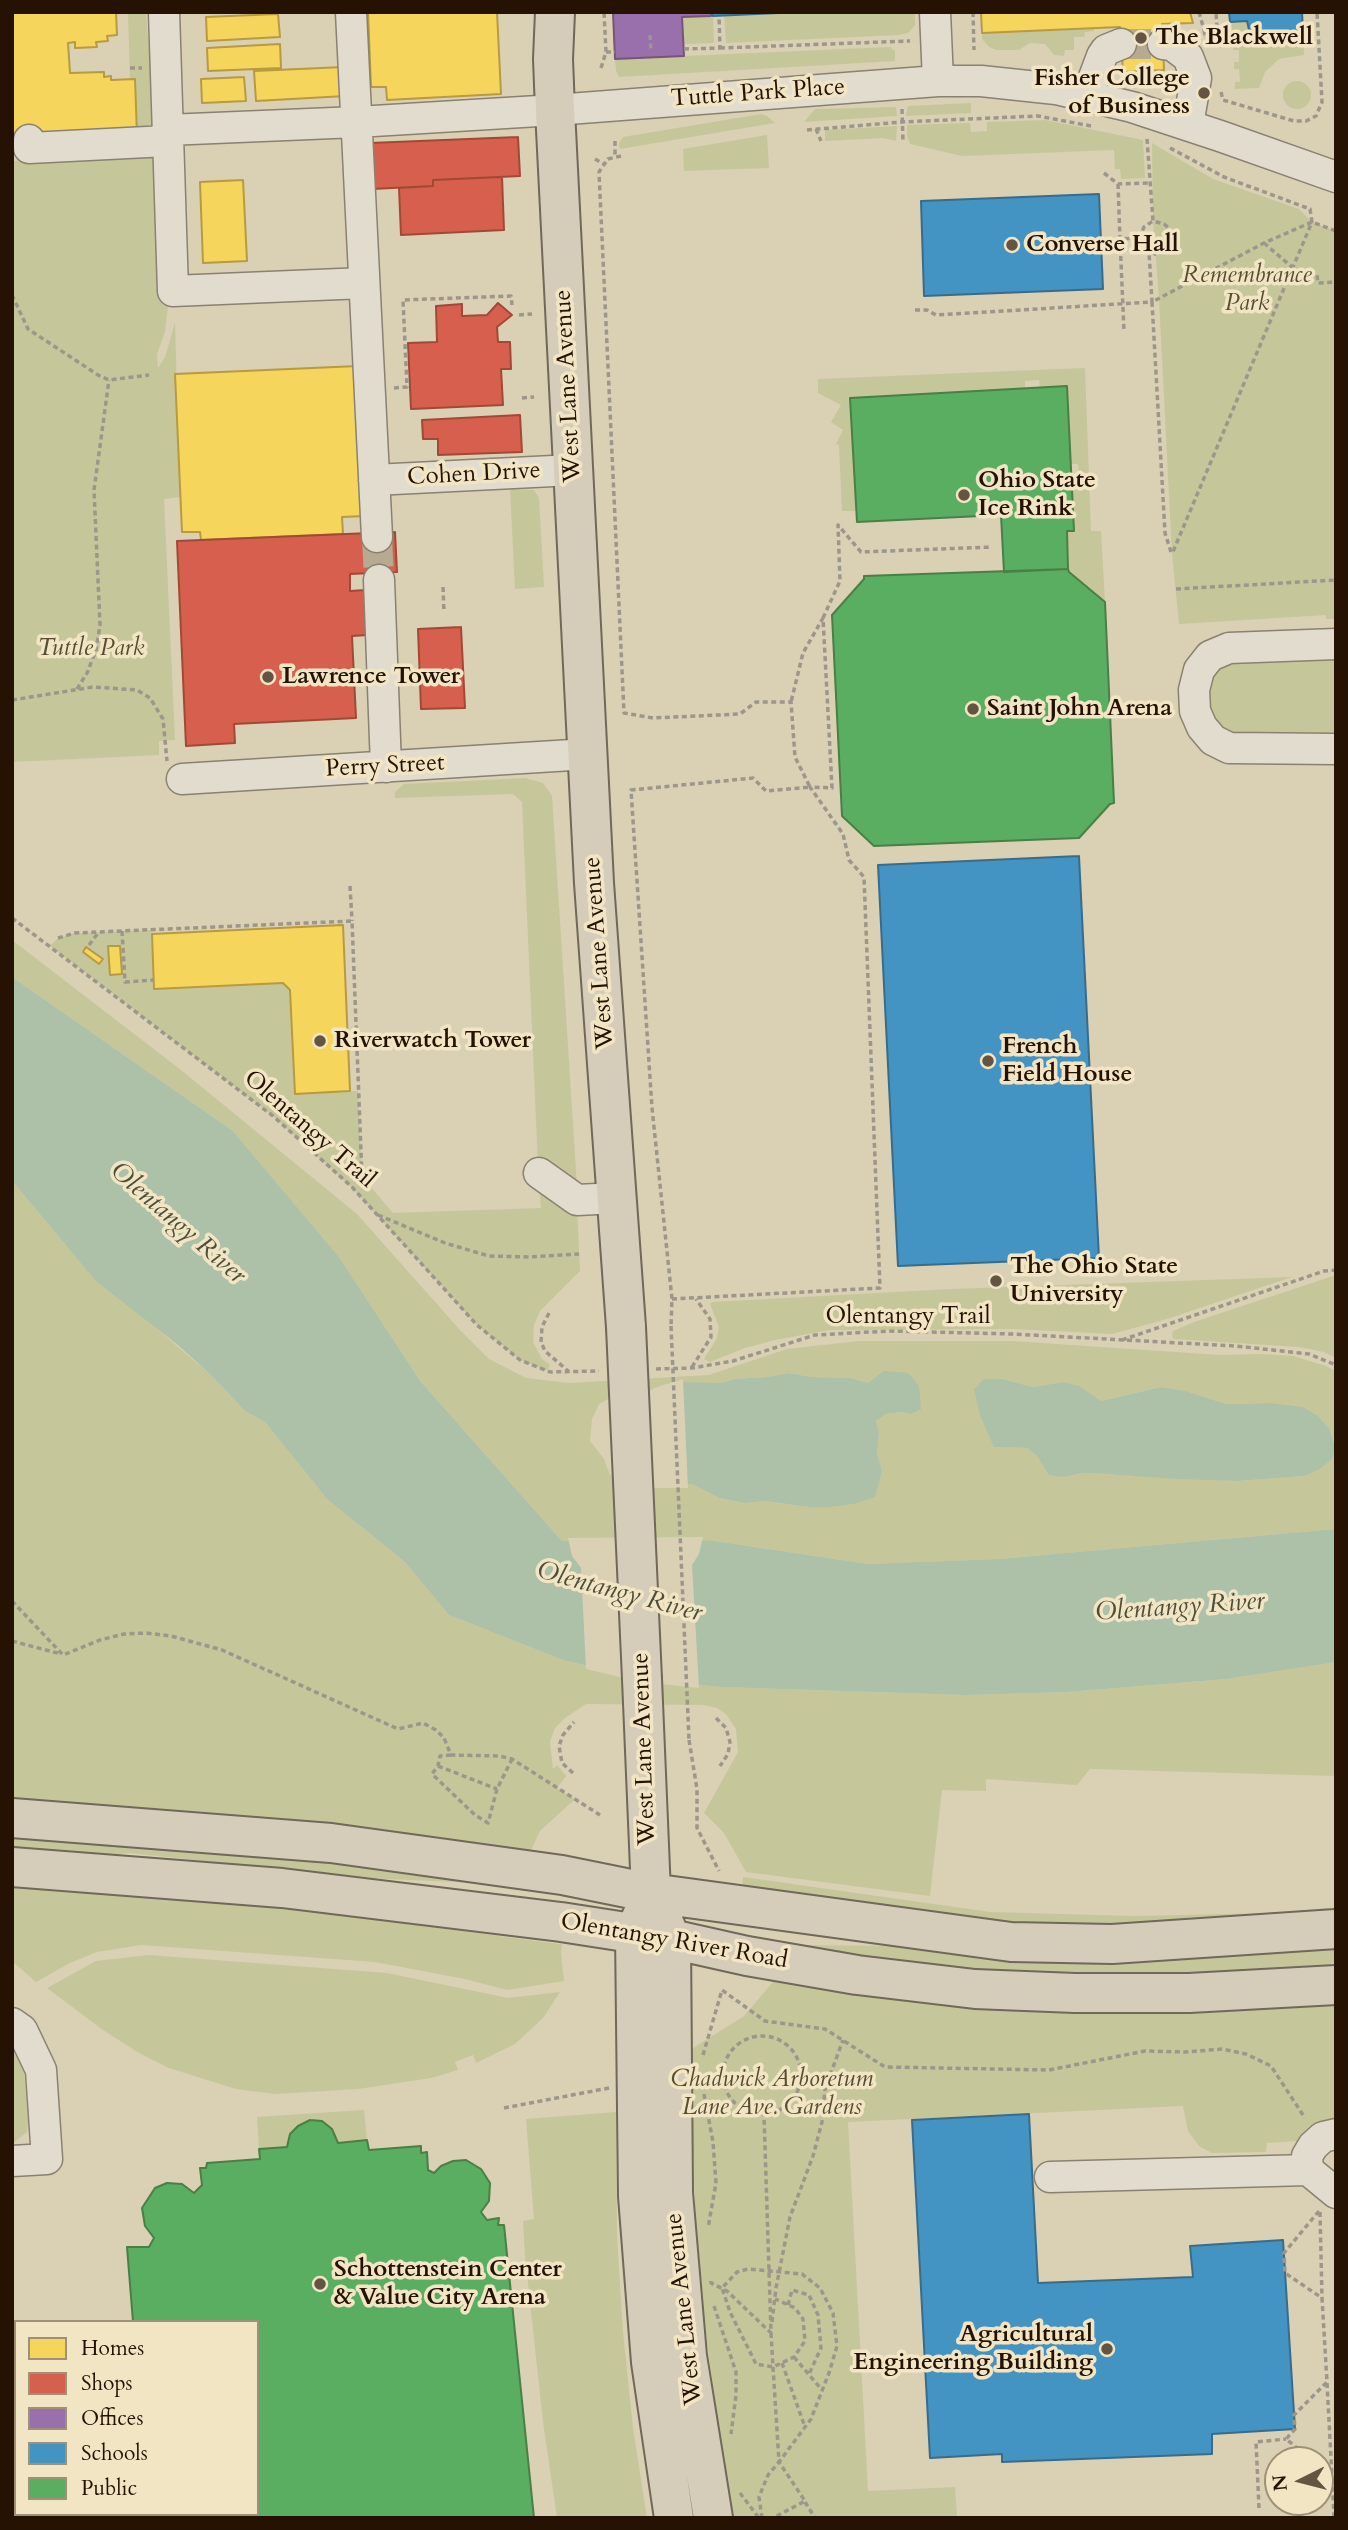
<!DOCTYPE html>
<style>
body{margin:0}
#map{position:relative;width:1348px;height:2530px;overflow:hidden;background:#dad0b4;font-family:Cardo,serif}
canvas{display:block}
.frame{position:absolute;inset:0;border:14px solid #251203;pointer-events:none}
.legend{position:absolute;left:14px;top:2320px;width:245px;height:196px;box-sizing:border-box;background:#f1e5c4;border:2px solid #9f9177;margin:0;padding:9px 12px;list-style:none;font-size:21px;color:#251203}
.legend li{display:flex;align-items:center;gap:14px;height:35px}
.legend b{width:35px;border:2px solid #9f9177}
.north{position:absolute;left:1264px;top:2446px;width:70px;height:70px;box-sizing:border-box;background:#f1e5c4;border:2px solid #9f9177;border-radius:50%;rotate:264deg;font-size:19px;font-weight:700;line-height:28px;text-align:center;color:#251203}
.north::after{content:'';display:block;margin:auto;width:24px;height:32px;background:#645441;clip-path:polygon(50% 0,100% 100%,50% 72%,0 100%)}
</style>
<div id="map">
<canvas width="1348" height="2530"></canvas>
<div class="frame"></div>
<ul class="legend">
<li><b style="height:19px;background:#f6d55c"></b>Homes</li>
<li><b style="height:19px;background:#d6604d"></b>Shops</li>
<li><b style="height:19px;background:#9970ab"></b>Offices</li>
<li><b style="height:19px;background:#4393c3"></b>Schools</li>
<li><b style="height:19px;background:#5aae61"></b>Public</li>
</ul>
<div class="north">N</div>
</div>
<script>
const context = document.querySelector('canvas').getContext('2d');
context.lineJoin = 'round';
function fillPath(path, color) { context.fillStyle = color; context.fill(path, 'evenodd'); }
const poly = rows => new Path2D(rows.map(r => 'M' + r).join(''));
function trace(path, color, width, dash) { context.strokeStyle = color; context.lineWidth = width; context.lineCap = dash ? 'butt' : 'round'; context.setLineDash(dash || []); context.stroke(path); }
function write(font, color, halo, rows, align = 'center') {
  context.font = font + ' Cardo,serif'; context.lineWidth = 7; context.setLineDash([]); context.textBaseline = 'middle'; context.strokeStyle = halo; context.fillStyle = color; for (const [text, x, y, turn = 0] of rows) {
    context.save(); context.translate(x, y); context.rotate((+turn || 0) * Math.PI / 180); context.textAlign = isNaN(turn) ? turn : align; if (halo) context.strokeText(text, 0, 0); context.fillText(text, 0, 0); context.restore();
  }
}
fillPath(poly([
 [128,12,146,12,155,134,137,135,135,79,130,79],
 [800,12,915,12,915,25,908,33,898,35,726,43,724,15],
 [713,16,714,43,684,44,682,17],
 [1247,21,1251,34,1303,31,1304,55,1279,59,1265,72,1259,88,1235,89,1235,82,1240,82,1239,69,1234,69,1234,62,1239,62,1239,50,1233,50,1233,43,1238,43,1238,30,1232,30,1232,22],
 [1094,29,1094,31,1085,32,1084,37,1074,37,1074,50,1065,50,1064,56,1054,55,1045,44,1030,43,1019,50,996,50,989,47,982,39,982,33],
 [890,47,895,51,895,61,619,77,616,71,615,59],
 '1283 95a14 14 0 1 1 28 0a14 14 0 1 1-28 0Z',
 [971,103,971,113,906,116,908,106],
 [896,107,897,116,804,122,815,109],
 [761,114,767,116,775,123,620,149,619,143,623,137],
 [1045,120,1143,140,1145,178,1121,179,1120,169,1115,169,1114,150,962,156,910,144,907,136,907,125,970,123,971,132,987,131,987,122],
 [897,126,896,141,883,138,825,141,825,130],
 [767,135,769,168,684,171,683,149],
 [1152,143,1213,179,1299,209,1312,222,1336,231,1336,619,1326,619,1326,615,1179,624,1172,554,1159,299,1153,221],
 [148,154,148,157,155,159,164,174,168,306,165,332,157,354,158,368,165,357,175,323,180,497,164,499,175,740,159,741,159,755,12,762,12,161],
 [1085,368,1091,531,1101,531,1105,602,1069,572,1067,531,1074,531,1071,479,1079,478,1078,464,1071,464,1067,387,1040,388,1039,380,1025,381,1025,389,851,398,857,511,842,511,839,445,836,444,843,430,831,422,841,405,818,393,818,379],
 [510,489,534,490,539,498,544,587,515,589],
 [1336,658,1336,736,1232,736,1224,732,1211,715,1210,681,1221,666,1231,662],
 [525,778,543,783,552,796,577,1187,538,1165,522,802,513,794,395,798,395,792,404,784],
 [151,930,155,989,283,983,290,990,295,1093,358,1091,362,1177,393,1213,541,1208,539,1185,577,1207,580,1271,540,1311,534,1325,533,1342,542,1359,550,1365,547,1371,520,1360,477,1325,352,1188,273,1116,50,946,58,938,75,933],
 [12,940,181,1070,357,1214,460,1330,489,1359,526,1378,569,1383,709,1375,787,1349,859,1341,1012,1341,1220,1355,1259,1354,1293,1356,1326,1366,1336,1371,1336,1446,1329,1428,1319,1417,1270,1403,1226,1404,1186,1391,1161,1387,1101,1401,1063,1382,1033,1387,1003,1379,994,1447,1027,1448,1037,1456,1049,1474,1064,1477,1084,1473,1238,1481,1304,1476,1332,1459,1336,1448,1336,1529,999,1559,868,1564,715,1541,562,1541,421,1382,339,1257,233,1131,12,977],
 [789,1373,811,1377,851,1378,868,1383,911,1414,902,1412,886,1414,876,1421,879,1433,877,1454,882,1471,854,1504,809,1507,765,1501,745,1503,719,1498,692,1484,659,1484,721,1383,735,1379,767,1377],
 [12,1181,64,1243,143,1317,212,1376,245,1411,265,1422,327,1499,405,1562,449,1615,563,1660,642,1679,722,1687,965,1695,1067,1692,1227,1679,1336,1662,1336,1776,1090,1769,1077,1785,986,1779,986,1791,942,1790,930,1896,746,1872,724,1833,704,1813,738,1752,736,1729,726,1714,717,1708,703,1705,586,1704,565,1718,555,1728,550,1742,553,1769,557,1765,566,1776,557,1788,575,1799,540,1831,530,1852,12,1809],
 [1336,1275,1336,1358,1324,1352,1299,1347,1174,1339,1172,1336,1173,1331,1194,1322],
 [1292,1277,1167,1319,1112,1334,1014,1329,830,1330,775,1340,745,1348,710,1362,704,1359,717,1338,719,1327,710,1304,712,1302,951,1289],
 [12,1830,174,1839,568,1887,567,1896,478,1883,365,1878,129,1853,70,1859,12,1854],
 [743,1877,990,1912,1135,1916,1272,1913,1327,1908,1331,1910,1332,1913,1237,1923,1072,1926,1009,1922,742,1888],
 [12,1885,275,1906,559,1944,562,1944,561,1954,564,1981,507,1990,465,1979,375,1962,141,1945,97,1952,70,1963,36,1982,12,1961],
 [747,1940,798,1945,892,1946,1088,1964,1148,1955,1336,1945,1336,1961,1318,1972,999,1977],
 [149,1955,387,1973,508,1998,560,1992,543,2018,515,2044,476,2063,473,2055,455,2062,458,2070,431,2078,358,2089,275,2094,236,2089,169,2068,139,2053,103,2030,47,1988,96,1961],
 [778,1976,1336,2000,1336,2120,1325,2120,1297,2141,1267,2143,1266,2152,1212,2153,1199,2146,1188,2131,1183,2106,848,2122,868,2491,955,2487,957,2518,731,2518,699,2284,695,2218,690,2050,744,2016],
 [12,2045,24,2070,28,2122,27,2132,12,2144],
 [364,2110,367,2140,338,2143,332,2129,322,2121,310,2120,298,2126,290,2134,287,2147,259,2149,257,2117],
 [616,2112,617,2237,623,2332,633,2428,647,2518,557,2518,543,2422,525,2256,523,2221,534,2219,526,2119]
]), '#c6c69b');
fillPath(poly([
 [12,977,233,1131,339,1257,421,1382,562,1541,715,1541,868,1564,999,1559,1336,1529,1336,1662,1227,1679,1067,1692,965,1695,721,1687,642,1679,563,1660,449,1615,405,1562,327,1499,265,1422,245,1411,212,1376,179,1346,96,1281,12,1181],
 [884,1371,908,1373,919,1386,921,1409,911,1414,902,1412,886,1414,876,1421,879,1433,877,1454,882,1471,875,1497,854,1504,829,1507,809,1507,765,1501,745,1503,719,1498,692,1484,659,1484,644,1401,681,1382,721,1383,735,1379,767,1377,789,1373,811,1377,851,1378,868,1383],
 [984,1379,1003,1379,1033,1387,1063,1382,1079,1386,1101,1401,1161,1387,1186,1391,1226,1404,1270,1403,1303,1407,1319,1417,1329,1428,1336,1448,1332,1459,1318,1470,1304,1476,1238,1481,1178,1479,1106,1474,1083,1473,1064,1477,1049,1475,1037,1456,1027,1448,994,1447,980,1415,974,1389]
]), '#acc1a7');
fillPath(poly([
 [683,1379,688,1488,647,1488,610,1475,604,1459,590,1441,592,1419,599,1404,612,1397,642,1397,654,1388],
 [703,1537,699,1554,692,1565,699,1688,641,1682,586,1669,581,1568,572,1556,568,1538]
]), '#dad0b4');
const homes = poly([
 [12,12,116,12,117,35,107,36,108,41,96,42,97,47,75,48,75,42,68,43,70,73,104,72,104,77,111,76,111,80,135,79,137,135,12,141,12,12],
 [368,12,497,12,501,94,387,100,386,87,371,87,368,12],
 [981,12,1190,12,1193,23,1162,24,1164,70,1123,72,1120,27,982,33,981,12],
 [278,14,280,37,207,41,206,17,278,14],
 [280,44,281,68,208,71,207,48,280,44],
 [344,67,345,96,256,101,254,71,344,67],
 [244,77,246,101,202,103,201,79,244,77],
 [243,180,247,261,203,263,200,182,243,180],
 [358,366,364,516,342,517,343,534,201,540,200,532,182,532,175,374,358,366],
 [343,925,350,1091,295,1094,290,990,283,983,154,989,152,934,343,925],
 [108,946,120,946,122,974,110,975,108,946],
 [86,947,103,959,99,964,83,952,86,947]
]);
fillPath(homes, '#f6d55c');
trace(homes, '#b79a41', 2);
const shops = poly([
 [518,137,520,176,433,180,433,186,372,189,370,143,518,137],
 [502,177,504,230,401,235,399,188,433,186,433,180,502,177],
 [498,303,512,315,497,327,498,342,510,342,511,369,501,369,503,405,411,409,408,343,437,342,436,306,462,304,462,316,487,315,498,303],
 [520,415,522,452,438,455,438,439,423,439,422,420,520,415],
 [395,532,397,572,350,574,350,591,366,590,368,635,352,636,356,718,234,724,235,743,186,746,177,541,395,532],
 [461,627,465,708,421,709,418,629,461,627]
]);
fillPath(shops, '#d6604d');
trace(shops, '#a14937', 2);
const offices = poly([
 [613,12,711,12,711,16,682,17,684,56,615,59,613,12]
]);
fillPath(offices, '#9970ab');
trace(offices, '#765479', 2);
const schools = poly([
 [711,12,800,12,713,16,711,12],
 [1229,12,1302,12,1303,31,1250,34,1247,21,1230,22,1229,12],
 [1099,194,1103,289,924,296,921,201,1099,194],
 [1079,856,1099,1258,898,1266,878,865,1079,856],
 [1029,2114,1038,2283,1193,2277,1190,2246,1283,2240,1295,2429,1212,2434,1212,2454,1002,2462,1002,2454,930,2458,912,2120,1029,2114]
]);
fillPath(schools, '#4393c3');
trace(schools, '#3a6c89', 2);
const public = poly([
 [1067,386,1074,531,1067,531,1068,569,1004,572,1001,515,857,522,850,398,1067,386],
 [1068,569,1069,572,1105,602,1114,803,1110,804,1079,838,874,846,842,816,832,615,864,579,864,576,1068,569],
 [310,2120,322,2121,332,2129,338,2143,367,2140,369,2150,421,2146,421,2153,427,2152,428,2170,434,2173,441,2166,453,2161,466,2160,481,2169,490,2183,489,2201,481,2212,487,2220,499,2218,498,2225,504,2225,534,2518,149,2518,148,2514,257,2514,257,2322,133,2322,127,2247,149,2247,154,2238,145,2226,142,2208,155,2188,167,2183,182,2184,194,2193,202,2185,200,2168,206,2168,207,2163,260,2159,259,2149,287,2147,290,2134,298,2126,310,2120]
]);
fillPath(public, '#5aae61');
trace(public, '#4a7f45', 2);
trace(poly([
 [1121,44,1163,44],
 [377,537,379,580]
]), '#b6aa91', 30, [30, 15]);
const minor = poly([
 [164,12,173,291,364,283],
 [351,12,377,537],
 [935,12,938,81],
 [1163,44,1172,45,1188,57,1196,78,1188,125],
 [1087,96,1102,56,1106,50,1121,44],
 [167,130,357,122,555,110,938,81,981,81,1056,89,1132,107,1220,136,1336,177],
 [29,140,29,148,167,141],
 [374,480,573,470],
 [379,580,386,767],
 [1336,644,1229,648,1210,656,1199,670,1194,690,1195,711,1202,727,1213,740,1229,748,1336,749],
 [182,779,588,754],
 [539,1173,577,1200,617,1198],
 [12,2023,22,2030,41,2070,47,2159,12,2161],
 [1308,2170,1307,2156,1313,2146,1323,2137,1336,2134],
 [1050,2177,1308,2170,1336,2193]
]);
const major = poly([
 [555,12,553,59,555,110,594,883,626,1327],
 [642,1679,651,1893,671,1939,673,2193,687,2356,713,2518],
 [12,1818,331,1843,562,1875,651,1893,1011,1942,1112,1944,1336,1929],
 [12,1867,282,1888,561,1922,671,1939,747,1956,857,1975,975,1989,1075,1993,1189,1993,1336,1985],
 [644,1911,635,1933,638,2196,651,2362,674,2518]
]);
trace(minor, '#8a8170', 33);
trace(major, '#706859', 42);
trace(poly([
 [973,12,974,50],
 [1199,12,1206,37],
 [1203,34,1217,30,1216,12],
 [650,35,651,51],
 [720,48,910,41],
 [684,49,720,48,719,16],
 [606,52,615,52],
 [130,68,142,68],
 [601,68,606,52,604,12],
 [1221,92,1223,100,1294,121,1306,121,1316,116,1322,102,1317,12],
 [902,109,903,142],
 [816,129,821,141],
 [807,130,902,122,1038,116,1091,126],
 [1147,139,1153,221,1164,224,1170,229,1173,239,1168,248,1157,255,1142,247,1139,238,1144,227,1153,221],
 [615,141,615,156],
 [1170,148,1224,177,1310,209,1312,222,1172,554],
 [621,156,608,159,599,172,624,713,653,718,740,714,756,702,791,702,795,757,810,787,766,791,753,778,631,790,652,1108,672,1299,671,1326],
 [595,159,604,164],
 [1104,173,1118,184,1150,183],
 [1118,184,1120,239,1139,238],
 [1120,239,1124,331],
 [1264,243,1293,268,1300,278,1317,275,1318,283,1336,282],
 [12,295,28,329,98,375,109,380,149,375],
 [915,310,927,310,936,315,1152,302,1149,252],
 [519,315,532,314],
 [394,388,407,387,403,300,511,296,512,305],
 [522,398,534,397],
 [1171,552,1165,533,1152,302,1264,243,1312,222,1336,231],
 [443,587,444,612],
 [1176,589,1336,580],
 [823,618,840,581,838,525,861,552,992,547],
 [77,689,87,673,96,650,100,625,94,490,109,380],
 [12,700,93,687,137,690,150,698,163,719,167,761],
 [350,886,352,921],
 [12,918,273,1116,352,1187,477,1325,520,1360,550,1372,599,1371],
 [122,931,125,982,154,980],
 [58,938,75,933,352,921,362,1177],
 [89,945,98,933],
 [378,1215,445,1243,489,1256,529,1257,579,1254],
 [672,1299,880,1288,864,877,849,860,843,834,810,787,832,788,823,618,803,653,791,702],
 [549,1313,542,1327,541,1342,545,1351,568,1371],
 [1122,1340,1324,1271,1336,1270],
 [692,1367,711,1337,710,1319,696,1299],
 [656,1369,692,1368,733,1361,815,1335,889,1331,1013,1334,1236,1346,1309,1354,1336,1365],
 [12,1601,63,1655,100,1640,124,1634,146,1633,171,1636,222,1650,398,1729,423,1723,436,1730,444,1738,451,1755,499,1756,512,1759,600,1815],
 [12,1641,61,1654],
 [716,1718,726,1728,730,1742,728,1754,720,1766],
 [689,1740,697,1789,697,1828,719,1871],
 [451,1755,440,1756,438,1766,432,1774,475,1815,488,1823,497,1789,512,1759],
 [438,1766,497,1789],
 [573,1773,562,1763,559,1746,563,1735,574,1722],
 '723 2075a39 39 0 1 1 78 0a39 39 0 1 1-78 0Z',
 [703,2055,722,1990,765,2021,825,2029,885,2067,1049,2070,1145,2051,1186,2052,1222,2049,1246,2054,1271,2066,1305,2118],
 [704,2094,713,2142,716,2183,708,2228],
 [504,2108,609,2088],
 [1320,2212,1322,2298],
 [711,2281,711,2283,727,2291,771,2333,764,2115],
 [788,2305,792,2290,809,2295,818,2315,821,2348,809,2374],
 [714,2306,736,2372,736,2395,731,2434],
 [772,2322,776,2288,790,2217,813,2156,822,2122,825,2089,843,2040],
 [771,2333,773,2367,779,2462,811,2419,829,2373,837,2346,833,2313,820,2288,802,2274,748,2269,737,2272,722,2288,730,2312,756,2364,773,2367,794,2357,805,2341,803,2319,795,2308,775,2299],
 [794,2357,822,2390],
 [782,2363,805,2427],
 [1327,2383,1332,2477],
 [1312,2460,1286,2439,1295,2429,1294,2415,1327,2382,1322,2298,1285,2273,1284,2253,1319,2211],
 [1320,2467,1332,2477,1334,2518],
 [740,2493,759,2518],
 [805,2502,815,2518],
 [1259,2508,1256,2442,1286,2439],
 [762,2518,759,2497,768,2475,779,2462,805,2501,773,2518]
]), '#9d978b', 3.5, [5, 3.5]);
trace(minor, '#e1dcce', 30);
trace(major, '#d5cdba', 38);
const majorBridge = poly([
 [626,1327,642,1679]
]);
trace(majorBridge, '#706859', 42, []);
trace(poly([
 [671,1326,689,1740]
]), '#9d978b', 3.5, [5, 3.5]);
trace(majorBridge, '#d5cdba', 38);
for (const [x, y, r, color] of [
 [1141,38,7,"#645441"],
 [1204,93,7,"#645441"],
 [1012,245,7,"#645441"],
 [964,495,7,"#645441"],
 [268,677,7,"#645441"],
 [973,709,7,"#645441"],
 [320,1041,7,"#645441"],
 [988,1061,7,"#645441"],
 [996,1281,7,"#645441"],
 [320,2284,7,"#645441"],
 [1107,2349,7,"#645441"]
]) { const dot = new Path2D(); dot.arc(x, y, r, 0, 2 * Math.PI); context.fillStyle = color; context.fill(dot); trace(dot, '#f1e5c4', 2.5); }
write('bold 24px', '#251203', '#f1e5c4', [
 ["The Blackwell",1155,38],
 ["Fisher College",1190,79,"right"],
 ["of Business",1190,107,"right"],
 ["Converse Hall",1026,245],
 ["Ohio State",978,481],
 ["Ice Rink",978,509],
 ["Lawrence Tower",282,677],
 ["Saint John Arena",987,709],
 ["Riverwatch Tower",334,1041],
 ["French",1002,1047],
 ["Field House",1002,1075],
 ["The Ohio State",1010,1267],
 ["University",1010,1295],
 ["Schottenstein Center",334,2270],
 ["& Value City Arena",334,2298],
 ["Agricultural",1093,2335,"right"],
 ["Engineering Building",1093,2363,"right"]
], 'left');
write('24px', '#251203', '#f1e5c4', [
 ["Tuttle Park Place",758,94,-4],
 ["West Lane Avenue",569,386,-93],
 ["Cohen Drive",474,475,-3],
 ["Perry Street",385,767,-3],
 ["West Lane Avenue",600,953,-94],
 ["Olentangy Trail",309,1130,41],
 ["Olentangy Trail",908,1317],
 ["West Lane Avenue",645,1749,-92],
 ["Olentangy River Road",674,1942,10],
 ["West Lane Avenue",685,2309,-96]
]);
write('italic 24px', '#574e31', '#f1e5c4', [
 ["Remembrance",1247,276],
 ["Park",1247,304],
 ["Tuttle Park",91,649],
 ["Chadwick Arboretum",772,2080],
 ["Lane Ave. Gardens",772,2108]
]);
write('italic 26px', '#4d4d3b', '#f1e5c4', [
 ["Olentangy River",177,1224,41],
 ["Olentangy River",619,1593,15],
 ["Olentangy River",1180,1608,-4]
]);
</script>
